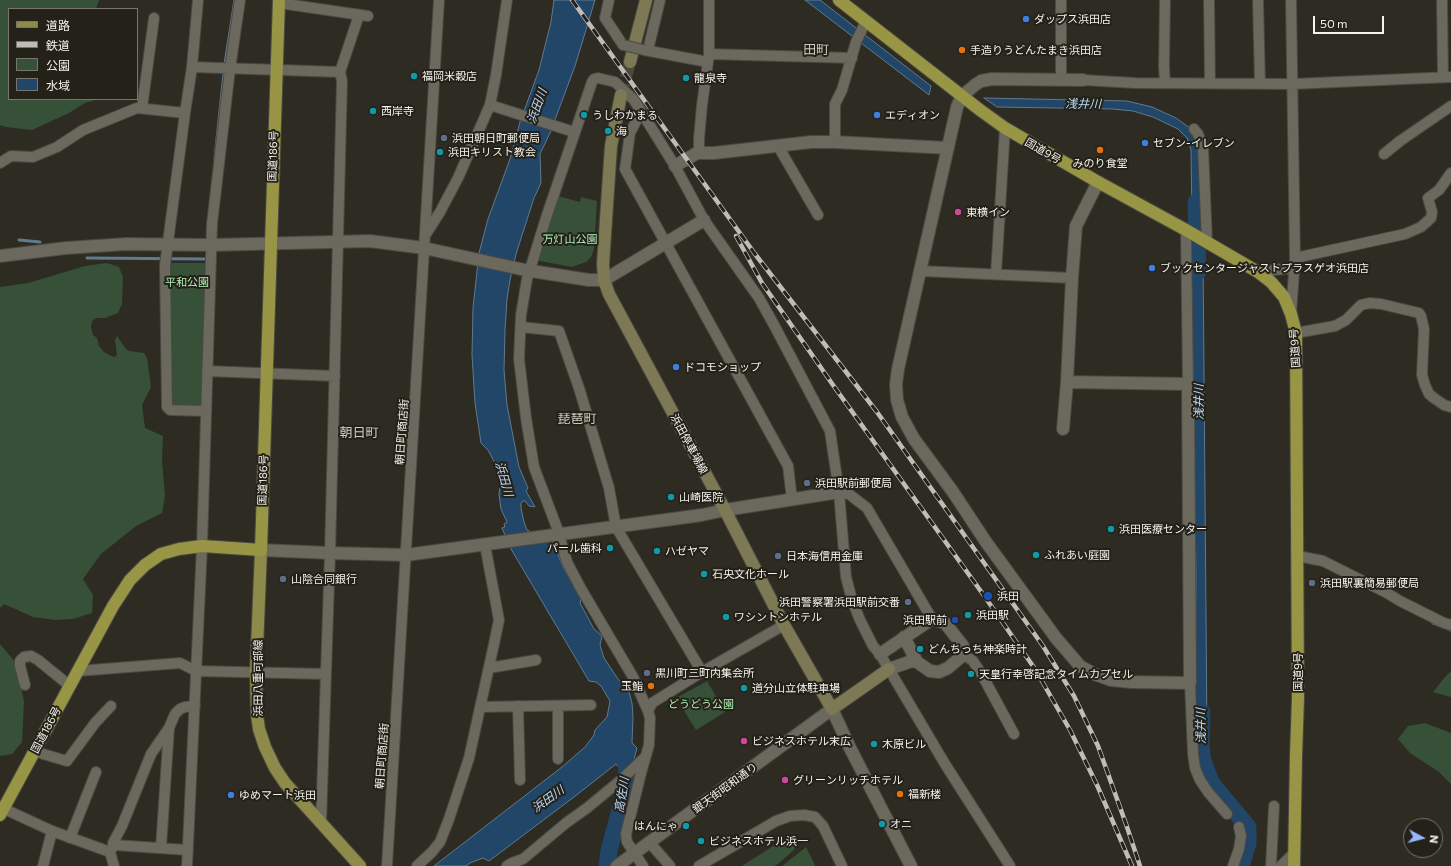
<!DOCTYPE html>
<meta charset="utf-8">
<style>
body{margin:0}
#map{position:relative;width:1451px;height:866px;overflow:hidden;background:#2e2b22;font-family:Commissioner,"Noto Sans JP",sans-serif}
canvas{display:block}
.legend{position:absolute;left:8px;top:8px;width:130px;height:92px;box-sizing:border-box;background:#242119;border:1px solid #77756d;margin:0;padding:5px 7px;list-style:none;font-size:12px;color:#f4f2ec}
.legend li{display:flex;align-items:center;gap:8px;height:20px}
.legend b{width:20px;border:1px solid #77756d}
.north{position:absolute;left:1403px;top:818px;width:40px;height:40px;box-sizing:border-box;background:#242119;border:1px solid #77756d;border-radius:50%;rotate:97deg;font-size:11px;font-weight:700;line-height:16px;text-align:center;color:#f4f2ec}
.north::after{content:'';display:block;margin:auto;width:14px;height:18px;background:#98b5fd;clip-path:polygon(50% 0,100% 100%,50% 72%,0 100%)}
.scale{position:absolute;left:1313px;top:16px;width:71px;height:18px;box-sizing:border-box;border:2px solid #f4f2ec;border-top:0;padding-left:5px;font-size:12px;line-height:14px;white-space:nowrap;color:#f4f2ec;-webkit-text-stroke:3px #242119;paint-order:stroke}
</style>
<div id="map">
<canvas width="1451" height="866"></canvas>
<ul class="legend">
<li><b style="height:5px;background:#8d8a4a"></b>道路</li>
<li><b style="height:5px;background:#bfbdb6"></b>鉄道</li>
<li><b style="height:11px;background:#365138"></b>公園</li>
<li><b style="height:11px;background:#214667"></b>水域</li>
</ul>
<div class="north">N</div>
<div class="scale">50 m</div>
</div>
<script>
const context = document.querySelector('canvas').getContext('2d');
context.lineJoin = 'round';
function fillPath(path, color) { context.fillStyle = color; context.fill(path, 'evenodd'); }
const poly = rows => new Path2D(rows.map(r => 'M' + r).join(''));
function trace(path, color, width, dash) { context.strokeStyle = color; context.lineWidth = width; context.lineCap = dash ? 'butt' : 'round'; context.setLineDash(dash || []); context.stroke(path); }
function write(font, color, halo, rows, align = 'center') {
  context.font = font + ' Commissioner,"Noto Sans JP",sans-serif'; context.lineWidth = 4; context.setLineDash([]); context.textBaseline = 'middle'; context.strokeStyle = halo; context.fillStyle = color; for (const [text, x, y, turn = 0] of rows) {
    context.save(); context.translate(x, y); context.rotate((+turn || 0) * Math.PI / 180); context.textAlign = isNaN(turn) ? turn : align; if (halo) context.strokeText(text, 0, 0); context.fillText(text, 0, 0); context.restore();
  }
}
fillPath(poly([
 [0,0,99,0,96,9,9,9,9,99,99,99,85,103,69,113,32,130,6,127,0,125],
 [558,196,580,202,581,197,597,201,594,249,591,257,586,262,572,267,540,261,538,258],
 [107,263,119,267,123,277,122,304,118,313,105,318,96,318,92,321,91,327,93,335,97,338,99,346,104,352,111,356,115,357,117,355,115,340,117,336,126,349,129,351,144,353,147,358,151,387,142,405,145,428,163,436,162,460,165,496,162,513,136,526,101,554,83,579,93,595,92,613,73,619,55,620,33,617,4,604,0,608,0,287,28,283,85,266],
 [169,263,206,263,202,405,198,408,173,408,170,404],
 [0,644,16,663,24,702,22,742,12,754,0,756],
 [1451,671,1451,697,1433,692,1445,677],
 [707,681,725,712,696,730,676,698],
 [1425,723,1451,733,1451,784,1439,772,1410,753,1398,739,1408,726],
 [789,836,793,838,796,845,794,850,778,864,774,866,742,866],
 [806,847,815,865,814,866,782,866]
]), '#365138');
const water = poly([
 [554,0,595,0,575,66,550,133,540,154,541,183,534,198,516,254,510,280,507,299,505,330,504,370,507,405,519,467,528,488,526,491,535,507,529,506,525,501,523,501,521,503,521,508,524,522,527,530,553,542,563,567,581,599,580,603,594,629,602,636,600,645,604,658,618,679,629,692,632,703,633,717,632,743,637,748,633,763,625,775,616,764,574,797,489,861,483,858,470,863,466,866,434,866,562,767,585,747,594,735,595,730,607,717,610,701,601,686,596,682,589,681,511,549,502,528,505,527,504,524,507,522,501,509,499,495,500,485,500,473,488,450,481,443,475,403,472,355,473,308,479,253,488,219,510,159,520,122,539,70,551,22,554,0],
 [805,0,820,0,931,86,929,95,805,0],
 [984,98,1127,101,1152,107,1176,118,1194,131,1198,140,1203,228,1192,221,1191,150,1187,138,1178,129,1153,117,1133,111,1113,109,997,107,984,98],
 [1191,245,1203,252,1207,736,1195,735,1196,576,1191,245]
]);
fillPath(water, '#214667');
trace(water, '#607a8f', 1);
trace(poly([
 [215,158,225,64,235,0],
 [19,240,40,242],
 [87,258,207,259],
 [1433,623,1451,630]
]), '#607a8f', 3);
trace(poly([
 [1196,202,1198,272],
 [1202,712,1201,746,1203,761,1212,784,1248,827,1248,843,1241,866],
 [607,866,609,851,627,783,626,759]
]), '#214667', 17);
trace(poly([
 [621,95,630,62]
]), '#4c4940', 12, [12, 6]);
const minor = poly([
 [609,0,605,18,623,45],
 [1061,0,1061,80],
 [1165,0,1164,67,1165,83],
 [1209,0,1210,83],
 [1258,0,1260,84],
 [1291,0,1295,258,1291,314],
 [1442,0,1443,77],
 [279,3,368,16],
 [644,50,708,62,709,54,709,0],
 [648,50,660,0],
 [709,54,852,58],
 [192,67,340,72,342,81,330,553,321,823],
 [340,72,359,15],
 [1083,80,1135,83,1292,84,1451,77],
 [490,105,574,132],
 [142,108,154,18],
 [641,112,630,133,625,169,788,466,792,499],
 [185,113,165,265,167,407,170,410,206,411],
 [1194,129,1198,134,1203,147,1207,242],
 [835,142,835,104,842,90,856,42,866,21],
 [778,146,818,215],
 [699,153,699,139,702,105,708,62],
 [1384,154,1400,141,1451,106],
 [0,163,11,156,33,157,57,147,83,130,137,108,185,113,192,67,198,0],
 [1186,230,1188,384],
 [426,234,440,212,458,178,490,105,496,75,507,0],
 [1295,258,1405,234,1421,227,1431,218,1432,212,1428,198,1439,190,1451,173],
 [921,271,1072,278],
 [996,274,1005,128],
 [1263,276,1273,270,1295,268],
 [521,327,559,331,579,388,609,488,616,527,702,672],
 [1296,333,1335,326,1346,320,1361,305,1370,303,1381,304,1419,313,1421,316,1424,329,1422,375,1425,385,1429,394,1434,398,1444,405,1451,407],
 [207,371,335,376],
 [839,492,849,494,867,508,932,619],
 [1298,556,1323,561,1387,593,1400,601,1444,623,1451,625],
 [963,654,973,661,981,673,1014,734],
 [489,668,536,660],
 [78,671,180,663,196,671,326,674],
 [1190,683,1193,754,1195,768,1200,780,1208,792,1227,814],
 [25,685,20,666,20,661,24,657,31,656,38,660,70,686],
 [518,706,520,780],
 [558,706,558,759],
 [480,707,591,705],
 [648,711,652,703,702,672,784,625],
 [35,750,43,754,67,761,95,723,111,706],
 [0,807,52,831,110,852,114,866],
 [70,838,96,772],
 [650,843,670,866],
 [114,845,113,843,122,826,151,754,169,728],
 [161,848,169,728,175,714,180,709,185,707,195,706],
 [111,850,114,845,188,850],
 [43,866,52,831],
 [187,866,202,546,212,224,230,69,240,0],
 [387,866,439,0],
 [417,866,432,852,440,842,449,819,469,758,494,644,499,620,485,545],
 [507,866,512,863,523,859,566,823,587,808,621,780,644,758],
 [643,866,627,842,626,834,641,773,649,745,650,718,648,711,633,677,580,587,567,562,557,528,534,467,526,418,519,359,521,315,527,279,546,218,592,82,594,79,598,78,615,82,634,100,675,166,704,220,759,298,774,325,830,431,839,492,846,577,852,600,860,620,873,646,880,654,945,764,1010,866],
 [699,866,776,821,790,816,804,815,815,817,823,826,842,866],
 [1233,866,1239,849,1241,836,1239,827],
 [1271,866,1274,806],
 [1281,866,1294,853]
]);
const tertiary = poly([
 [675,166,697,153,714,153,811,142,835,142,948,148],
 [0,256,66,248,126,244,212,245,370,241,424,248,525,270,589,280,604,280,704,220],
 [1067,382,1188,384,1190,683,1131,682,1111,680,1094,674,1080,666,1056,638,986,542,953,492,914,439,902,417,897,400,896,384,898,369,957,107,962,96,975,85,981,81,992,79,1083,80],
 [1063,429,1067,382,1072,278,1076,226,1098,182],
 [261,550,330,553,406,555,702,515,725,510,839,492],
 [904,637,917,662],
 [880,654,932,619,945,623,963,646,964,651,962,656,948,668,939,672,930,671,917,662,912,661,889,669],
 [617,866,832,709,850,748,911,866]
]);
const secondary = poly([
 [630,62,646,0],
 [621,95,611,146,603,264,604,280,609,294,725,510,784,625,832,709,889,669]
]);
const primary = poly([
 [261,550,256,672,257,715,259,729,265,747,275,768,285,783,360,866]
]);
const trunk = poly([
 [839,0,980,110,1005,128,1098,182,1186,230,1258,272,1271,282,1284,297,1291,314,1296,333,1298,698,1296,756,1294,866],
 [0,815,113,606,130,580,145,565,161,554,179,549,202,546,261,550,279,0]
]);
trace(minor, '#4b4941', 12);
trace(tertiary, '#4b4941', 14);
trace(secondary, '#4b4941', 14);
trace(primary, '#4b4941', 14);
trace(trunk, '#4b4941', 14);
trace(minor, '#6b685d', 10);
trace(tertiary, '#6b685d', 12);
trace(secondary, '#7c7954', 12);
trace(primary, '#8d8a4a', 12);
trace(trunk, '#989544', 12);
const rail = poly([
 [572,0,755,254,877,412,1043,646,1074,696,1098,746,1126,824,1140,866],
 [736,236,762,283,833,385,985,597,1035,669,1070,730,1097,785,1132,866]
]);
trace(rail, '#bfbdb6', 4.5);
trace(rail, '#242119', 3, [9]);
const minorBridge = poly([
 [623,45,644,50]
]);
trace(minorBridge, '#4b4941', 12, []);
trace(minorBridge, '#6b685d', 10);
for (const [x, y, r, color] of [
 [1026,19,4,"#3f7fe0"],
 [962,50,4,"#e8710a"],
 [414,76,4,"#0f9aa8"],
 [686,78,4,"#0f9aa8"],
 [373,111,4,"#0f9aa8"],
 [584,115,4,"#0f9aa8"],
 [877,115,4,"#3f7fe0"],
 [608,131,4,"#0f9aa8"],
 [444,138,4,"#5c6f8a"],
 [1145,143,4,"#3f7fe0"],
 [1100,150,4,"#e8710a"],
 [440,152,4,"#0f9aa8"],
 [958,212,4,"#d1479c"],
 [1152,268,4,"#3f7fe0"],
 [676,367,4,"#3f7fe0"],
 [807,483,4,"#5c6f8a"],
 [671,497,4,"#0f9aa8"],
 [1111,529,4,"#0f9aa8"],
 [610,548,4,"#0f9aa8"],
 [657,551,4,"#0f9aa8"],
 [1036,555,4,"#0f9aa8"],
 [778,556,4,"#5c6f8a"],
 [704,574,4,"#0f9aa8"],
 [283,579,4,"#5c6f8a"],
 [1312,583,4,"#5c6f8a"],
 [988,596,5,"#1a4fb4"],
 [908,602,4,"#5c6f8a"],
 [968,615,4,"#0f9aa8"],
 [726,617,4,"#0f9aa8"],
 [955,620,4,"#1a4fb4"],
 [920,649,4,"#0f9aa8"],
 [647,673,4,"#5c6f8a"],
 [971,674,4,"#0f9aa8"],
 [651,686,4,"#e8710a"],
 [744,688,4,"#0f9aa8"],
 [744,741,4,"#d1479c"],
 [874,744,4,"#0f9aa8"],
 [785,780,4,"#d1479c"],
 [900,794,4,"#e8710a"],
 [231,795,4,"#3f7fe0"],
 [882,824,4,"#0f9aa8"],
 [686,826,4,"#0f9aa8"],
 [701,841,4,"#0f9aa8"]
]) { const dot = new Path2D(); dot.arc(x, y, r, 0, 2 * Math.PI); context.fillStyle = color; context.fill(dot); trace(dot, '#242119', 1.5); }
write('11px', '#f4f2ec', '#242119', [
 ["ダップス浜田店",1034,19],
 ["手造りうどんたまき浜田店",970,50],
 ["福岡米穀店",422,76],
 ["龍泉寺",694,78],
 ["西岸寺",381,111],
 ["うしわかまる",592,115],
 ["エディオン",885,115],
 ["海",616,131],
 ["浜田朝日町郵便局",452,138],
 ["セブン-イレブン",1153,143],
 ["浜田キリスト教会",448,152],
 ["みのり食堂",1100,163,"center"],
 ["東横イン",966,212],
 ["ブックセンタージャストプラスゲオ浜田店",1160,268],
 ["ドコモショップ",684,367],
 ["浜田駅前郵便局",815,483],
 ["山崎医院",679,497],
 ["浜田医療センター",1119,529],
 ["パール歯科",602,548,"right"],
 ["ハゼヤマ",665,551],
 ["ふれあい庭園",1044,555],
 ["日本海信用金庫",786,556],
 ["石央文化ホール",712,574],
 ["山陰合同銀行",291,579],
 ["浜田駅裏簡易郵便局",1320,583],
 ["浜田",997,596],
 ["浜田警察署浜田駅前交番",900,602,"right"],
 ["浜田駅",976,615],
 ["ワシントンホテル",734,617],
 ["浜田駅前",947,620,"right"],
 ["どんちっち神楽時計",928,649],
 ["黒川町三町内集会所",655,673],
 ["天皇行幸啓記念タイムカプセル",979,674],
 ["玉鮨",643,686,"right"],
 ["道分山立体駐車場",752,688],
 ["ビジネスホテル末広",752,741],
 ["木原ビル",882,744],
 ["グリーンリッチホテル",793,780],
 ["福新楼",908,794],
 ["ゆめマート浜田",239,795],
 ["オニ",890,824],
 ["はんにゃ",678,826,"right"],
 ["ビジネスホテル浜一",709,841]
], 'left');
write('11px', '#f4f2ec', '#242119', [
 ["国道9号",1043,151,30],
 ["国道186号",273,156,-88],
 ["国道9号",1295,348,-94],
 ["朝日町商店街",402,432,-86],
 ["浜田停車場線",689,444,62],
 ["国道186号",263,480,-88],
 ["国道9号",1298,672,-90],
 ["浜田八重可部線",258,678,-90],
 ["国道186号",46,730,-62],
 ["朝日町商店街",382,756,-86],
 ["銀天街昭和通り",725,788,-36]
]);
write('11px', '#b0eeb4', '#242119', [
 ["万灯山公園",570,239],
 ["平和公園",187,282],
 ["どうどう公園",701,704]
]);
write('italic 12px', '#b6d9fb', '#242119', [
 ["浅井川",1083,104,1],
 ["浜田川",537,106,-70],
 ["浅井川",1199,402,-90],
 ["浜田川",504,479,74],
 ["浅井川",1201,726,-91],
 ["高佐川",622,795,-81],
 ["浜田川",548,799,-36]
]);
write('13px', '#cfcbc0', '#242119', [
 ["田町",816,50],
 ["琵琶町",577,419],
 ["朝日町",359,433]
]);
</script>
